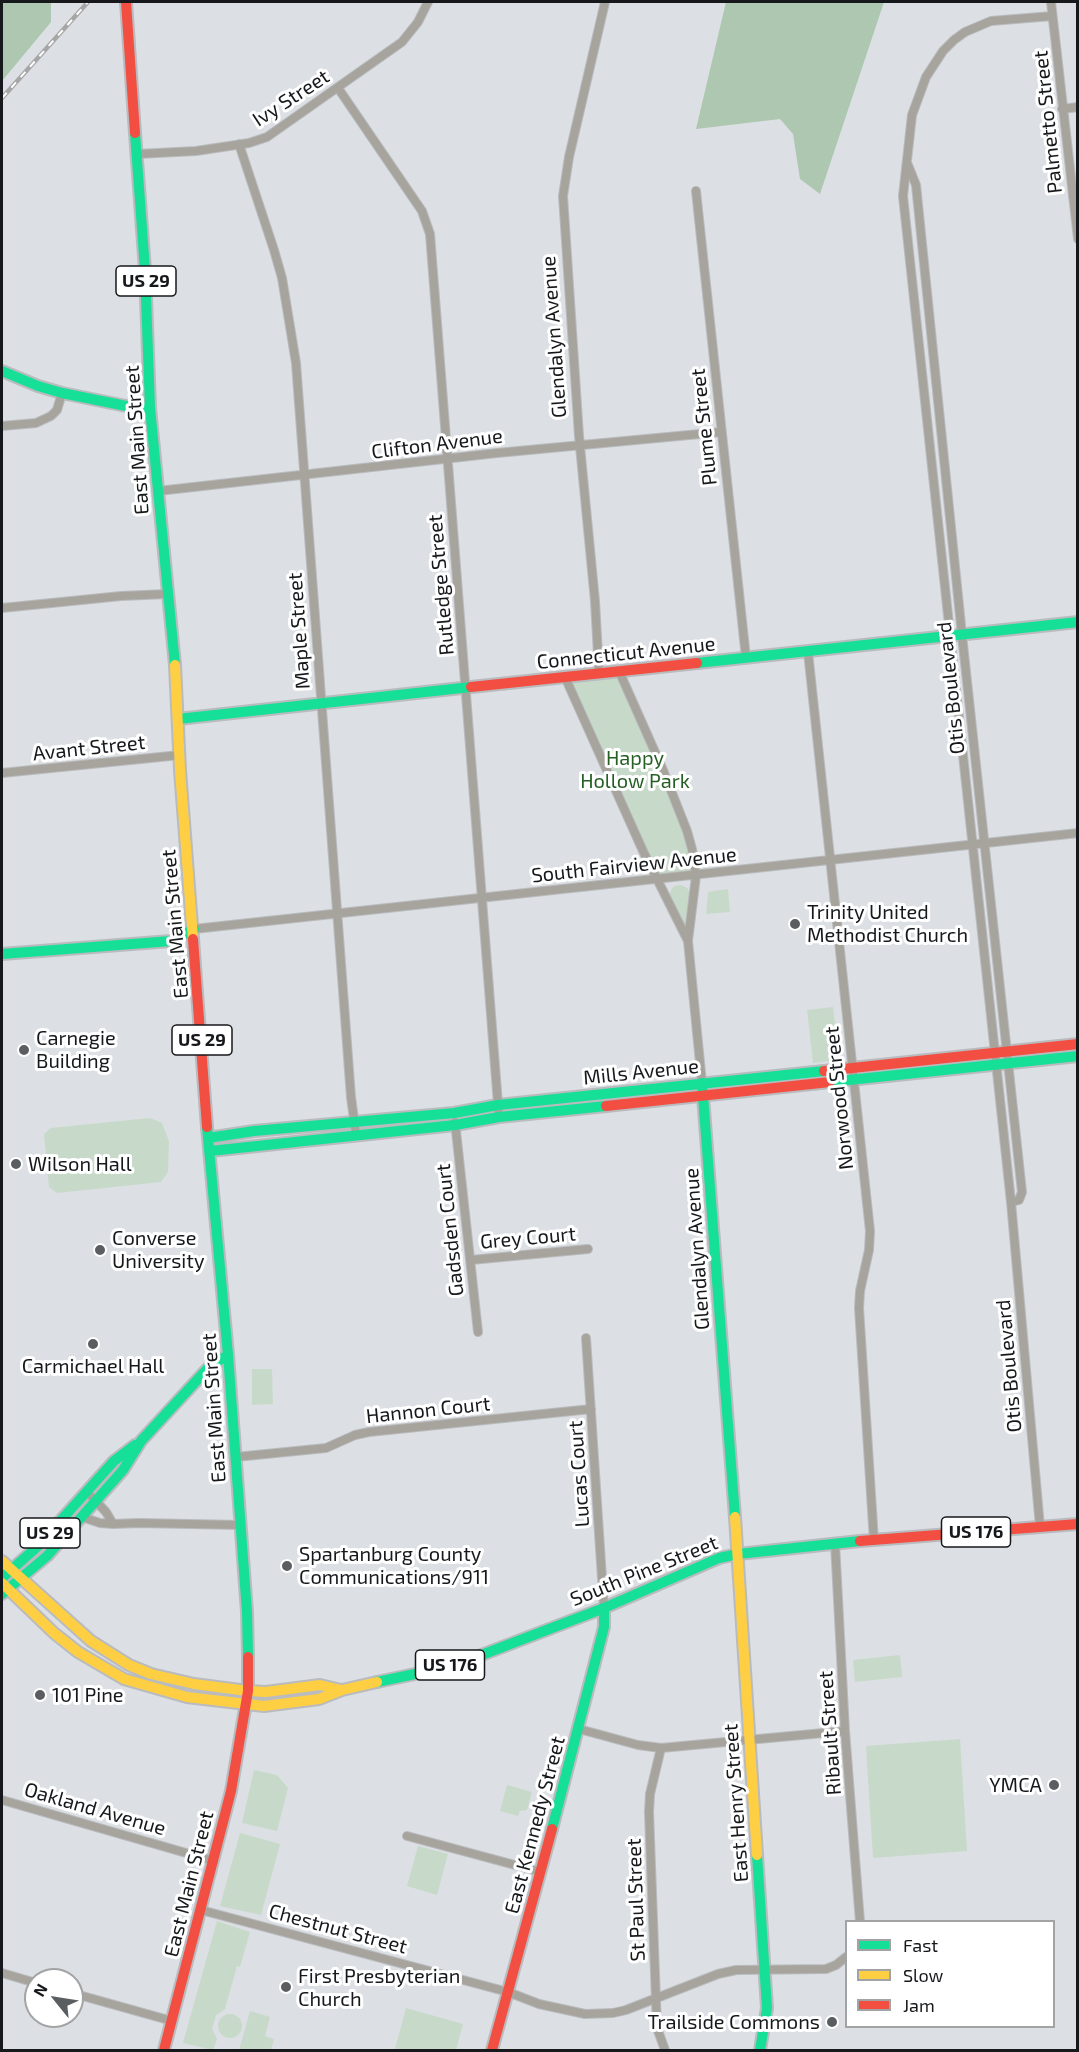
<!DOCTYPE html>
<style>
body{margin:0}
#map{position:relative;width:1079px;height:2052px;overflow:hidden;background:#dcdfe3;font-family:"Exo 2",sans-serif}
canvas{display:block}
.frame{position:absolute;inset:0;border:3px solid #16181b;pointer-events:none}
.legend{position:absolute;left:845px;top:1920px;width:210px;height:108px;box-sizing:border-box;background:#fff;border:2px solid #a2a3a4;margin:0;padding:8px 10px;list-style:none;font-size:18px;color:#16181b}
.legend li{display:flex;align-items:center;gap:12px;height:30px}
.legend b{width:30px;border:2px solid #a2a3a4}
.north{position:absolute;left:24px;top:1968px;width:60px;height:60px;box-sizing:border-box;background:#fff;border:2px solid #a2a3a4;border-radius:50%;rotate:300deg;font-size:16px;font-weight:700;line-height:24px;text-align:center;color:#16181b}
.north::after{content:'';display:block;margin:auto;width:21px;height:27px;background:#5b5e61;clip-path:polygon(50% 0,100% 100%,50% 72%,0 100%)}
</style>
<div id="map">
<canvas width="1079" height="2052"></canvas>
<div class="frame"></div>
<ul class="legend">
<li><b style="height:8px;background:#16e098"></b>Fast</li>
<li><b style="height:8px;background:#ffcf43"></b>Slow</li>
<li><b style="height:8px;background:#f24e42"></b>Jam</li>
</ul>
<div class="north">N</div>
</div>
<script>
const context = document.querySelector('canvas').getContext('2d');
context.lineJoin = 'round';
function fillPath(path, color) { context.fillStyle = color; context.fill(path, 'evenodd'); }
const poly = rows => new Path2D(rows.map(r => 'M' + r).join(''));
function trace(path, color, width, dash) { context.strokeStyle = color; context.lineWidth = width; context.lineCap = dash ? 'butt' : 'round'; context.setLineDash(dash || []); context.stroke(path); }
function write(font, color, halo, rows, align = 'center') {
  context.font = font + ' "Exo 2",sans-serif'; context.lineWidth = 6; context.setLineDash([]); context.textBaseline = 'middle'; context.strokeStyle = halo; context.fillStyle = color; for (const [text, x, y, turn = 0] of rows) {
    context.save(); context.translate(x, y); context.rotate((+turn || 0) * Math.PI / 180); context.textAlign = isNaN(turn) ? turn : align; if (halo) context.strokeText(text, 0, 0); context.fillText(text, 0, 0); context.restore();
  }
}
fillPath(poly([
 [619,671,687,831,696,876,657,880,565,677],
 [681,885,687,888,690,893,687,925,684,925,670,898,670,892,674,886],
 [728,889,730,912,706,914,708,892],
 [833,1007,839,1060,813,1063,807,1010],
 [150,1118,162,1123,169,1141,168,1172,161,1182,57,1193,49,1187,44,1134,51,1128],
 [252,1369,272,1369,273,1404,252,1405],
 [900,1655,902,1677,855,1682,853,1660],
 [960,1739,967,1851,873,1858,866,1746],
 [254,1770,277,1775,288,1788,277,1831,242,1823],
 [507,1785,532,1792,527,1810,520,1811,518,1816,500,1811],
 [240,1833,280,1844,261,1915,220,1906],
 [418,1846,448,1854,437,1895,407,1886],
 [217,1921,250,1932,240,1967,237,1966,225,2009,216,2015,212,2029,217,2039,213,2050,183,2043],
 [406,2008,463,2024,456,2050,395,2049],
 [250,2011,270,2017,265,2036,274,2039,271,2050,239,2050],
 '218 2026a12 12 0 1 1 24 0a12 12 0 1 1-24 0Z'
]), '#c7dac9');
fillPath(poly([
 [2,2,51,2,51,22,2,81],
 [726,2,884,2,820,194,800,179,793,134,780,119,696,129]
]), '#aec7b0');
const street = poly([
 [1051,2,1078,239],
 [338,88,422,211,430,234,499,1117],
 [1062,109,1078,107],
 [239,144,274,250,282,278,296,363,351,1097,356,1134],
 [138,154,196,151,249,143,267,137,402,42,418,22,428,2],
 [908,165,916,185,962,635,1022,1192,1019,1200,1011,1202],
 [696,191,746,658],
 [2,426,36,423,51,416,57,410,62,393],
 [158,491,497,453,721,432],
 [2,608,121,596,167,594],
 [808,652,870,1231,869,1250,860,1291,859,1308,874,1541],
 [619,671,663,770,687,831,692,849,696,876,688,941,702,1083],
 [599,673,595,601,579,436,563,196,569,157,605,2],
 [565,677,643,851,688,941],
 [2,773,180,755],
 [194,929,1078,833],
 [455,1122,478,1332],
 [471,1260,588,1249],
 [586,1338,604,1608],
 [236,1457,326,1448,355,1435,369,1432,591,1409],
 [87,1492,106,1512,113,1524],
 [82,1517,100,1523,113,1524,138,1523,240,1525],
 [1040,1527,1011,1202,903,196,912,115,926,77,943,51,954,40,965,32,991,21,1052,16],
 [835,1543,845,1731,860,1922],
 [579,1729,638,1745,661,1748,845,1731],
 [661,1748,650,1794,649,1812,657,2028,665,2050],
 [2,1800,214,1861],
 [407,1836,541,1872],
 [201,1910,508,1992,539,2004,585,2014,613,2013,626,2010,718,1974,736,1970,826,1969,836,1965,846,1957],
 [2,1973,36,1983],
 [72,1993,172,2021]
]);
const fast = poly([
 [135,133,145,270,150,408,175,665],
 [2,371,38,386,62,393,136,408,150,408],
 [697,663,1078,622],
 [178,719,471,687],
 [2,954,171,941,194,929],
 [830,1082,1078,1056],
 [702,1083,735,1517],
 [208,1138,254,1131,454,1113,498,1105,824,1071],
 [210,1151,455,1125,499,1117,606,1106],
 [228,1355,247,1612,248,1657],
 [2,1578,37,1547,114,1461,135,1445],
 [2,1594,47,1556,123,1470,141,1441,210,1366,228,1355,207,1127],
 [377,1682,429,1671,471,1659,604,1608,719,1558,738,1554,860,1541],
 [552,1829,604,1627,604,1608],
 [757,1855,767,2008,760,2050]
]);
const slow = poly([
 [175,665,180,770,193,939],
 [735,1517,757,1855],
 [2,1561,91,1641,129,1665,151,1674,194,1684,248,1691,266,1692,320,1685,341,1690],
 [2,1583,54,1633,78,1652,124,1679,187,1697,264,1706,319,1699,342,1690,377,1682]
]);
const jam = poly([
 [126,2,135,133],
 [471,687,697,663],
 [193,939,207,1127],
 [824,1071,1078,1044],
 [606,1106,830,1082],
 [860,1541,1078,1524],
 [164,2050,231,1791,248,1691,248,1657],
 [492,2050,552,1829]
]);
trace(street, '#b9bbbe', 10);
trace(fast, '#b9bbbe', 14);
trace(slow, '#b9bbbe', 14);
trace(jam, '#b9bbbe', 14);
trace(street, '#a6a49d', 8);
trace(fast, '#16e098', 10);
trace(slow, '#ffcf43', 10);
trace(jam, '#f24e42', 10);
const rail = poly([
 [2,98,88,2]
]);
trace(rail, '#a6a6a7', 4.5);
trace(rail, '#fff', 2, [7]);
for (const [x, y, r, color] of [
 [795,924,6,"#5b5e61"],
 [24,1050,6,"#5b5e61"],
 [16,1164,6,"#5b5e61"],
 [100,1250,6,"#5b5e61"],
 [93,1344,6,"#5b5e61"],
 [287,1566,6,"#5b5e61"],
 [40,1695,6,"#5b5e61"],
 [1054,1785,6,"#5b5e61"],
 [286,1987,6,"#5b5e61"],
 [832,2022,6,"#5b5e61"]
]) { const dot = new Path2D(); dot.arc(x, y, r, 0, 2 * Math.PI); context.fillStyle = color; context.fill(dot); trace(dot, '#fff', 2); }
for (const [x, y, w] of [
 [146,281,60],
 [202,1040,60],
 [976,1532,69],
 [50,1533,60],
 [450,1665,69]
]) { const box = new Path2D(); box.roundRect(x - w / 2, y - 15, w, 30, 4.5); context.fillStyle = '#fff'; context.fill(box); trace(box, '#16181b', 1.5); }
write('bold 18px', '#16181b', null, [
 ["US 29",146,281],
 ["US 29",202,1040],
 ["US 176",976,1532],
 ["US 29",50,1533],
 ["US 176",450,1665]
]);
write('20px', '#16181b', '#fff', [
 ["Ivy Street",291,98,-33],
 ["Palmetto Street",1048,122,-96],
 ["Glendalyn Avenue",554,337,-94],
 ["Plume Street",704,427,-96],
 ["East Main Street",137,440,-94],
 ["Clifton Avenue",437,444,-7],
 ["Rutledge Street",441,585,-95],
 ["Maple Street",299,631,-94],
 ["Connecticut Avenue",626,653,-6],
 ["Otis Boulevard",951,688,-96],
 ["Avant Street",89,748,-6],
 ["South Fairview Avenue",634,865,-6],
 ["East Main Street",175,924,-95],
 ["Mills Avenue",641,1072,-6],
 ["Norwood Street",839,1098,-96],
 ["Gadsden Court",450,1230,-96],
 ["Grey Court",528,1238,-5],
 ["Glendalyn Avenue",697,1249,-94],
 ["Otis Boulevard",1009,1366,-95],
 ["East Main Street",214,1408,-94],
 ["Hannon Court",428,1410,-6],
 ["Lucas Court",579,1474,-94],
 ["South Pine Street",644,1571,-22],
 ["Ribault Street",830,1733,-94],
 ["East Henry Street",736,1803,-94],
 ["Oakland Avenue",95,1809,16],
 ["East Kennedy Street",535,1825,-75],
 ["East Main Street",189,1884,-76],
 ["St Paul Street",636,1900,-92],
 ["Chestnut Street",338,1929,15]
]);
write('20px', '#255f24', '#fff', [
 ["Happy",635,758],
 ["Hollow Park",635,781]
]);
write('20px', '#16181b', '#fff', [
 ["Trinity United",807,912],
 ["Methodist Church",807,935],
 ["Carnegie",36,1038],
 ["Building",36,1061],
 ["Wilson Hall",28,1164],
 ["Converse",112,1238],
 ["University",112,1261],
 ["Carmichael Hall",93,1366,"center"],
 ["Spartanburg County",299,1554],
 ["Communications/911",299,1577],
 ["101 Pine",52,1695],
 ["YMCA",1042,1785,"right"],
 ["First Presbyterian",298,1976],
 ["Church",298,1999],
 ["Trailside Commons",820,2022,"right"]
], 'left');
</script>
